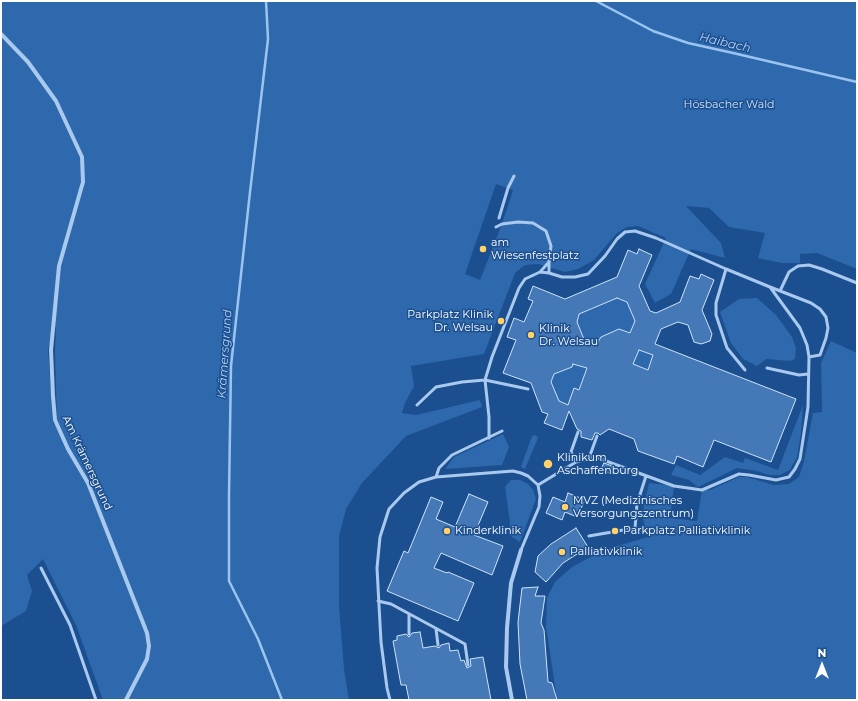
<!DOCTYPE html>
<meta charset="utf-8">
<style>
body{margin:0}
#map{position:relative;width:858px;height:701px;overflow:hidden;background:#1b4f8f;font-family:Montserrat,sans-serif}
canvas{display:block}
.frame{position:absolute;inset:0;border:2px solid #fff;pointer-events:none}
.north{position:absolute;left:802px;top:645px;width:40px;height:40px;-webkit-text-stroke:3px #1b4f8f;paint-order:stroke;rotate:0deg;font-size:11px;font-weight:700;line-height:16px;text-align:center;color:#fff}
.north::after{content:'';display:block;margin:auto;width:14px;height:18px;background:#fff;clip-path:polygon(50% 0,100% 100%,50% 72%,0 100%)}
</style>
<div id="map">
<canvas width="858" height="701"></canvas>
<div class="frame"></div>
<div class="north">N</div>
</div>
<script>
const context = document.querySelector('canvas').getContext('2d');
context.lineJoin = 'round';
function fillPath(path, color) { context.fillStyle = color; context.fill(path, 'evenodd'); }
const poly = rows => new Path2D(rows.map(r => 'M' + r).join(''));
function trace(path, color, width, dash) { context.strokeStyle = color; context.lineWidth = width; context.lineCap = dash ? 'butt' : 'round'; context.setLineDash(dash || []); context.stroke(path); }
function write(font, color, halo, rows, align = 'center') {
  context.font = font + ' Montserrat,sans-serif'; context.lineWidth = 3; context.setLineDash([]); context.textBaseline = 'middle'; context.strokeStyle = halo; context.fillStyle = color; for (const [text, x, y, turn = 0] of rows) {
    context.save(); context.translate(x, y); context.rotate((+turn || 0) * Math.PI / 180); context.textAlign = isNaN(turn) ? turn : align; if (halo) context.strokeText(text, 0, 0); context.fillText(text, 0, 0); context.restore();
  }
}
fillPath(poly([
 [1,1,857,1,857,269,817,253,800,254,800,263,782,263,758,258,765,233,729,227,709,208,686,206,721,243,725,258,691,249,671,294,655,303,645,284,666,238,638,226,627,227,617,233,594,260,578,269,565,272,538,264,525,265,515,273,484,354,411,366,414,386,405,403,402,413,416,415,480,400,482,407,406,436,362,483,346,509,339,536,339,606,344,669,349,700,135,700,135,699,131,700,103,700,76,625,43,559,27,575,32,591,26,611,1,626],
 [496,184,513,190,502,224,480,280,465,274],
 [56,325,55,352,57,422,70,449,53,422,48,349],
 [617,298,627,302,635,321,630,333,619,329,601,337,596,345,585,342,577,322,579,314],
 [757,298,776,315,792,337,796,348,795,359,790,361,766,359,757,366,743,359,731,343,720,312,739,299],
 [831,341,857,353,857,700,557,700,546,626,547,598,555,582,572,567,603,550,648,537,642,515,649,483,674,486,670,518,697,521,702,490,710,490,739,477,747,477,774,485,789,484,799,477,804,461,813,413,822,412,821,363],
 [639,350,653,355,648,370,633,364],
 [573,364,587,368,579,390,568,405,559,401,551,382,554,374,572,367],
 [803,405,801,433,797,457,790,470,780,475,769,475,757,471,737,468,698,487,689,480,671,475,676,465,700,475,725,457,743,463,745,458,778,470],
 [503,434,509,447,502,465,445,469,454,457],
 [536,435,538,438,525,469,521,467,532,436],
 [511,480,520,480,528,484,533,490,536,499,520,542,509,535,510,523,505,487]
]), '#2e69ad');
trace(poly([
 [266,1,268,39,250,192,231,366,229,495,229,581,258,639,282,700],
 [596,1,653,31,688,43,733,53,857,82]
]), '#9cc4f0', 2.5);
const building = poly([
 [639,249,652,255,639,286,650,311,656,313,680,302,690,276,699,279,701,274,714,280,702,310,712,334,710,341,701,344,694,342,688,325,678,322,661,329,655,344,796,399,771,462,714,440,703,467,677,456,674,464,638,451,634,439,609,429,600,435,598,433,595,433,592,440,581,437,581,431,577,429,569,411,562,430,544,423,548,414,542,412,531,383,503,373,516,340,507,337,514,318,524,322,533,301,528,299,533,286,565,299,617,277,628,250,637,254,639,249],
 [617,298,627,302,635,321,630,333,619,329,601,337,596,345,585,342,577,322,579,314,617,298],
 [639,350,653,355,648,370,633,364,639,350],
 [573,364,587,368,579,390,574,388,568,405,559,401,551,382,554,374,572,367,573,364],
 [604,463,612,466,609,473,601,469,604,463],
 [568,493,585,500,577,517,565,512,562,520,546,513,553,497,565,502,568,493],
 [469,494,488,502,474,535,503,546,492,575,441,553,434,568,447,573,448,572,474,583,458,621,387,591,404,551,408,553,431,497,443,502,436,519,455,527,469,494],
 [576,528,588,547,563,563,546,582,535,572,538,556,551,544,576,528],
 [538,587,535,596,545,596,541,623,544,630,548,682,552,683,557,700,527,700,520,664,518,622,522,588,538,587],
 [420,632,423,648,435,646,439,648,441,645,449,643,450,651,458,650,461,661,464,660,467,668,471,666,470,659,483,657,491,700,409,700,406,685,401,685,393,641,397,640,397,636,406,634,409,637,412,633,420,632]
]);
fillPath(building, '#4478b7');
trace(building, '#cfe3fa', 1);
trace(poly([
 [499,218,508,188,514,176],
 [496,227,502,224,518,222,533,223,546,231,551,246,549,262],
 [726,269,716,303,716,315,727,348,745,370],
 [540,272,549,262,549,273],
 [770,287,811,303,820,309,826,317,828,328,826,338,820,355,809,357],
 [780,291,789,272,798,266,809,265,822,269,857,283],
 [767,368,799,375,808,374],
 [417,405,436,387,462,382,485,380,528,389],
 [489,438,489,417,485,380,492,357,519,288,525,279,540,272,549,273,562,277,575,277,588,274,605,256,617,239,625,232,635,231,656,238,726,269,770,287,800,328,807,345,809,357,808,407,800,459,795,469,789,477,776,480,749,475,739,474,702,490,674,486,595,457,576,462,538,485],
 [589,458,597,436],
 [576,462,571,452,578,432],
 [436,477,439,468,452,455,502,431],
 [589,536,635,528,637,504,646,476],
 [521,550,539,507,540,496,538,485],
 [41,568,70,625,96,700],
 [378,601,391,604,465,644,468,665],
 [409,614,409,634],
 [436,629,438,645],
 [390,700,387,688,381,642,377,568,380,537,389,509,404,493,419,482,436,477,513,471,521,473,528,476,538,485]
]), '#a9c9ee', 3);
trace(poly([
 [1,34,28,62,56,101,82,157,83,182,59,266,51,350,53,396,55,420,68,449,88,483,147,633,149,646,147,659,126,700],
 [512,700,506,667,507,628,511,583,521,550]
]), '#a9c9ee', 4);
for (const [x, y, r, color] of [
 [483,249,4,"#ffd166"],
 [501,321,4,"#ffd166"],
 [531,335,4,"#ffd166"],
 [548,464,5,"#ffd166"],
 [565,507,4,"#ffd166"],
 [447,531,4,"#ffd166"],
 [615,531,4,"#ffd166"],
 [562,552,4,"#ffd166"]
]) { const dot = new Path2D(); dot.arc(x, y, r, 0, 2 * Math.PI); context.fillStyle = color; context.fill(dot); trace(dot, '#1b4f8f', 1.5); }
write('11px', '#cfe3fa', '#1b4f8f', [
 ["Hösbacher Wald",729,105]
]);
write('11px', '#fff', '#1b4f8f', [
 ["am",491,243],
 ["Wiesenfestplatz",491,256],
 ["Parkplatz Klinik",493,315,"right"],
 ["Dr. Welsau",493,328,"right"],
 ["Klinik",539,329],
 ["Dr. Welsau",539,342],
 ["Klinikum",557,458],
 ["Aschaffenburg",557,471],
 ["MVZ (Medizinisches",573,501],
 ["Versorgungszentrum)",573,514],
 ["Kinderklinik",455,531],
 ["Parkplatz Palliativklinik",623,531],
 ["Palliativklinik",570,552]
], 'left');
write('11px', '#fff', '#1b4f8f', [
 ["Am Krämersgrund",87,463,65]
]);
write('italic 12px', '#b5d3f5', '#1b4f8f', [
 ["Haibach",725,43,13],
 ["Krämersgrund",225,354,-86]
]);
</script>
